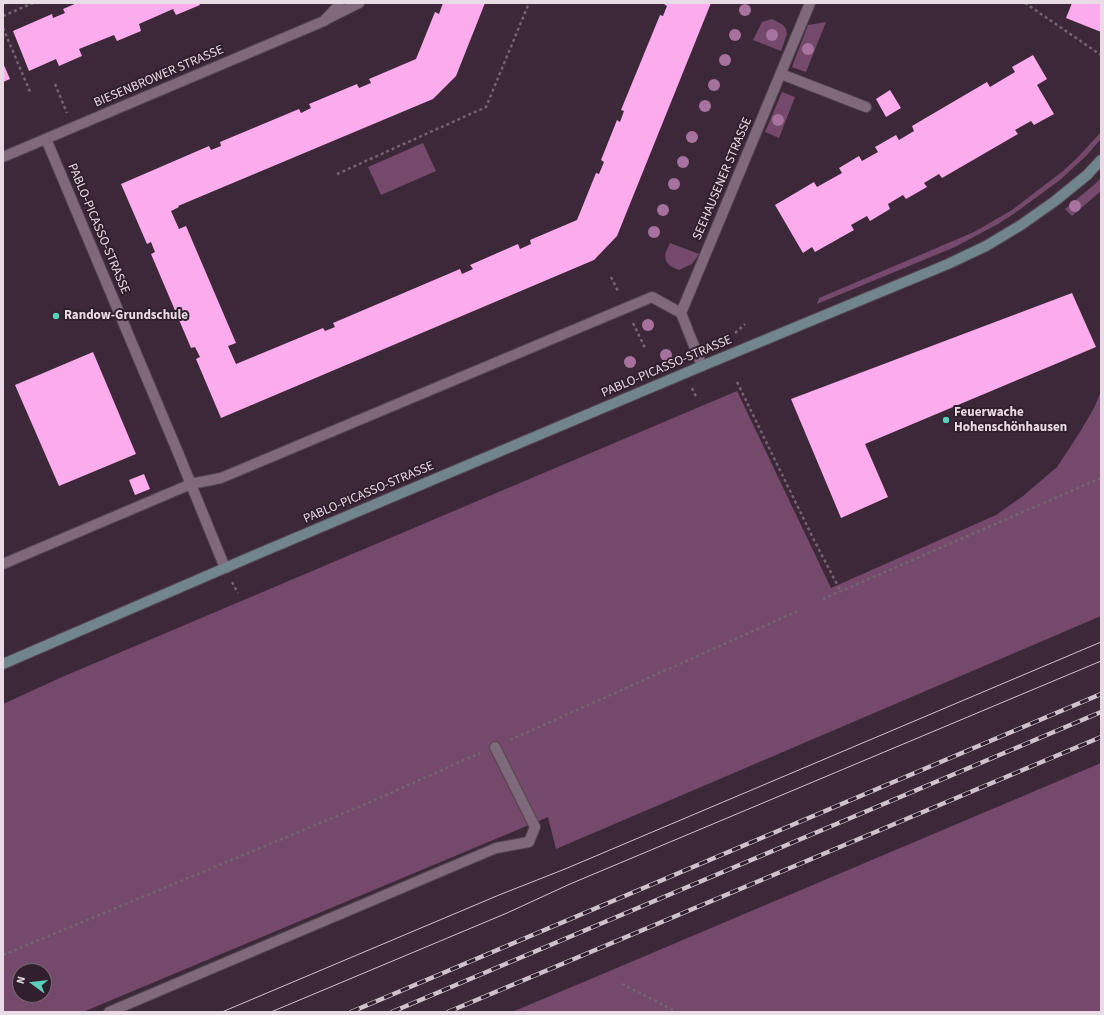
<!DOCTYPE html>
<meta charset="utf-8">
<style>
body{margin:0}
#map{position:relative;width:1104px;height:1015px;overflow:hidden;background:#3c2838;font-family:"Source Sans 3",sans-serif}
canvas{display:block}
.frame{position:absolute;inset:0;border:4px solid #e8dbe5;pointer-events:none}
.north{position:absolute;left:12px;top:963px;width:40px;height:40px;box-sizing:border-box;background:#311f2e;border:1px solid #7a6a77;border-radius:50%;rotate:285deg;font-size:11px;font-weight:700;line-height:16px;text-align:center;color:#e8dbe5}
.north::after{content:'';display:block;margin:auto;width:14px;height:18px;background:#5ccebb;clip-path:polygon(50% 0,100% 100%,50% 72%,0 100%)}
</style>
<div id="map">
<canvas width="1104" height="1015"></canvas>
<div class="frame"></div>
<div class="north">N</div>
</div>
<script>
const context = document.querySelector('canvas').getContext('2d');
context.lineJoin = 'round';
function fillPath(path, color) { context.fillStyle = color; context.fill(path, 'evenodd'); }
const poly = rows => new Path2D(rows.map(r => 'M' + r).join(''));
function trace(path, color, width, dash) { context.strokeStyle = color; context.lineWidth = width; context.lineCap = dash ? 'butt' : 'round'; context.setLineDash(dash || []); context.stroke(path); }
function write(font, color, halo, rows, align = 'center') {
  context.font = font + ' "Source Sans 3",sans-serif'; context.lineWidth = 4; context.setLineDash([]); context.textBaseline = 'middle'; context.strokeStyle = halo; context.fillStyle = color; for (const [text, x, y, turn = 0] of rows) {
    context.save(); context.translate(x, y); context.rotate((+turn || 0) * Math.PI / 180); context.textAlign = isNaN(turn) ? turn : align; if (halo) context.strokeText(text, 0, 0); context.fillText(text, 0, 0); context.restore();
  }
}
fillPath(poly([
 [772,19,783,25,786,29,787,34,781,51,753,40,762,22],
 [826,22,806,72,792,67,808,25],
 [782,92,795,97,779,138,765,132],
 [1101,132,1101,139,1086,156,1060,180,1015,213,998,224,955,247,817,304,819,298,974,232,1012,210,1063,171,1078,157],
 [423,143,436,171,381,195,368,167],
 [1101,178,1101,191,1072,216,1065,209,1095,184],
 [670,243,699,254,692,264,679,270,670,266,666,261,665,254],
 [737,391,831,588,996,515,1023,496,1057,467,1080,432,1094,408,1101,391,1101,616,556,849,548,817,83,1012,3,1012,3,704,62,677],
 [20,971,44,971,44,995,20,995],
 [1101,763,1101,1012,512,1012,593,978]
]), '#74496c');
fillPath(poly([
 [77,3,199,3,200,5,176,15,173,9,139,24,141,31,117,41,114,35,79,49,82,56,59,66,56,59,29,71,13,31,52,14,53,18,65,13,63,9],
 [443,3,485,3,456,76,433,99,178,206,179,207,171,211,179,229,186,226,236,343,228,346,236,364,323,328,325,331,335,327,333,323,460,269,462,274,473,269,470,265,518,244,520,249,531,244,530,240,577,220,596,173,599,174,604,162,601,160,617,120,620,122,624,111,621,110,660,15,663,16,667,6,664,4,665,3,711,3,617,236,594,260,221,418,196,359,200,357,195,347,191,348,151,254,155,252,151,242,147,244,121,184,209,146,211,150,221,146,220,142,299,109,301,113,311,108,309,104,357,84,359,88,371,83,369,79,416,59,435,12,439,14],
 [1072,3,1101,3,1101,32,1066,18],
 [1033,55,1047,79,1037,85,1054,114,1034,125,1031,121,1015,130,1018,134,942,178,939,174,924,183,927,187,906,199,903,195,888,204,890,209,870,221,867,216,851,225,854,230,815,252,812,247,803,253,775,205,814,182,817,187,842,173,839,168,859,156,862,161,878,152,875,147,896,135,899,140,914,131,912,126,987,82,990,87,1015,72,1012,67],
 [3,63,10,79,3,82],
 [890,90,901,108,886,117,876,99],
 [1072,293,1096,347,865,444,888,497,841,518,791,399],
 [93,352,136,454,59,486,15,385],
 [144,474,150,489,135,495,129,480]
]), '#fcabed');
const service = poly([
 [325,20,359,3],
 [781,74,866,107],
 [109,1012,496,848,529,842,535,827,495,747]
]);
const minor = poly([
 [46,139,179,455,225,568],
 [3,157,324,21,338,6,339,3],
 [702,366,681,313,810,3],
 [3,564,191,484,221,478,652,297,681,313]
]);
const secondary = poly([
 [3,664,255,555,702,366,948,264,986,246,1021,225,1055,201,1087,175,1101,160]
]);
trace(service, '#554652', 12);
trace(minor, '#554652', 12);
trace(secondary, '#554652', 12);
trace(poly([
 [1025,3,1101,55],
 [3,4,5,3],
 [3,16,33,3],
 [3,28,31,94],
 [55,84,67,113],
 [337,174,486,107,529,3],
 [611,277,619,293],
 [633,323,645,348],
 [735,333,745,324],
 [737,382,814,540,841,592],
 [692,388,697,399],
 [232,582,238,593],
 [823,599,1101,478],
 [510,740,800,610],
 [3,955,366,804,480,753],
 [622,984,677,1012]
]), '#746371', 2.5, [3, 3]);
trace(service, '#7f697a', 10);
trace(minor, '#7f697a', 10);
trace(secondary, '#70868c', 10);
trace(poly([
 [222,1012,499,895,565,869,1101,642],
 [271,1012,507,913,570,884,1101,661]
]), '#d0c2cd', 1);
const rail = poly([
 [351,1012,1101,694],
 [392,1012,1101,712],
 [448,1012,1101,737]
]);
trace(rail, '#d0c2cd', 4.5);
trace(rail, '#311f2e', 3, [9]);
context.fillStyle = '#a7729d';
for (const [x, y] of [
 [745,10],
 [735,35],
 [772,35],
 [808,49],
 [725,60],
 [714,85],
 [705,106],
 [778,120],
 [692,137],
 [683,162],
 [674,184],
 [1075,206],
 [663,210],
 [654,232],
 [648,325],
 [666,355],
 [630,362]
]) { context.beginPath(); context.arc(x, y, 6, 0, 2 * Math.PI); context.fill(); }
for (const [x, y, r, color] of [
 [56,316,4,"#5ccebb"],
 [946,420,4,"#5ccebb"]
]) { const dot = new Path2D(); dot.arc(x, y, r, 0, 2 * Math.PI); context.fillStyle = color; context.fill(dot); trace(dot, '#311f2e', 1.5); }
write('13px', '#e8dbe5', '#311f2e', [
 ["BIESENBROWER STRASSE",159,77,-23],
 ["SEEHAUSENER STRASSE",723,179,-67],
 ["PABLO-PICASSO-STRASSE",98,229,67],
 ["PABLO-PICASSO-STRASSE",667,367,-23],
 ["PABLO-PICASSO-STRASSE",369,493,-23]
]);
write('bold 13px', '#e8dbe5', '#311f2e', [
 ["Randow-Grundschule",64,316],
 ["Feuerwache",954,413],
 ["Hohenschönhausen",954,428]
], 'left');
</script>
